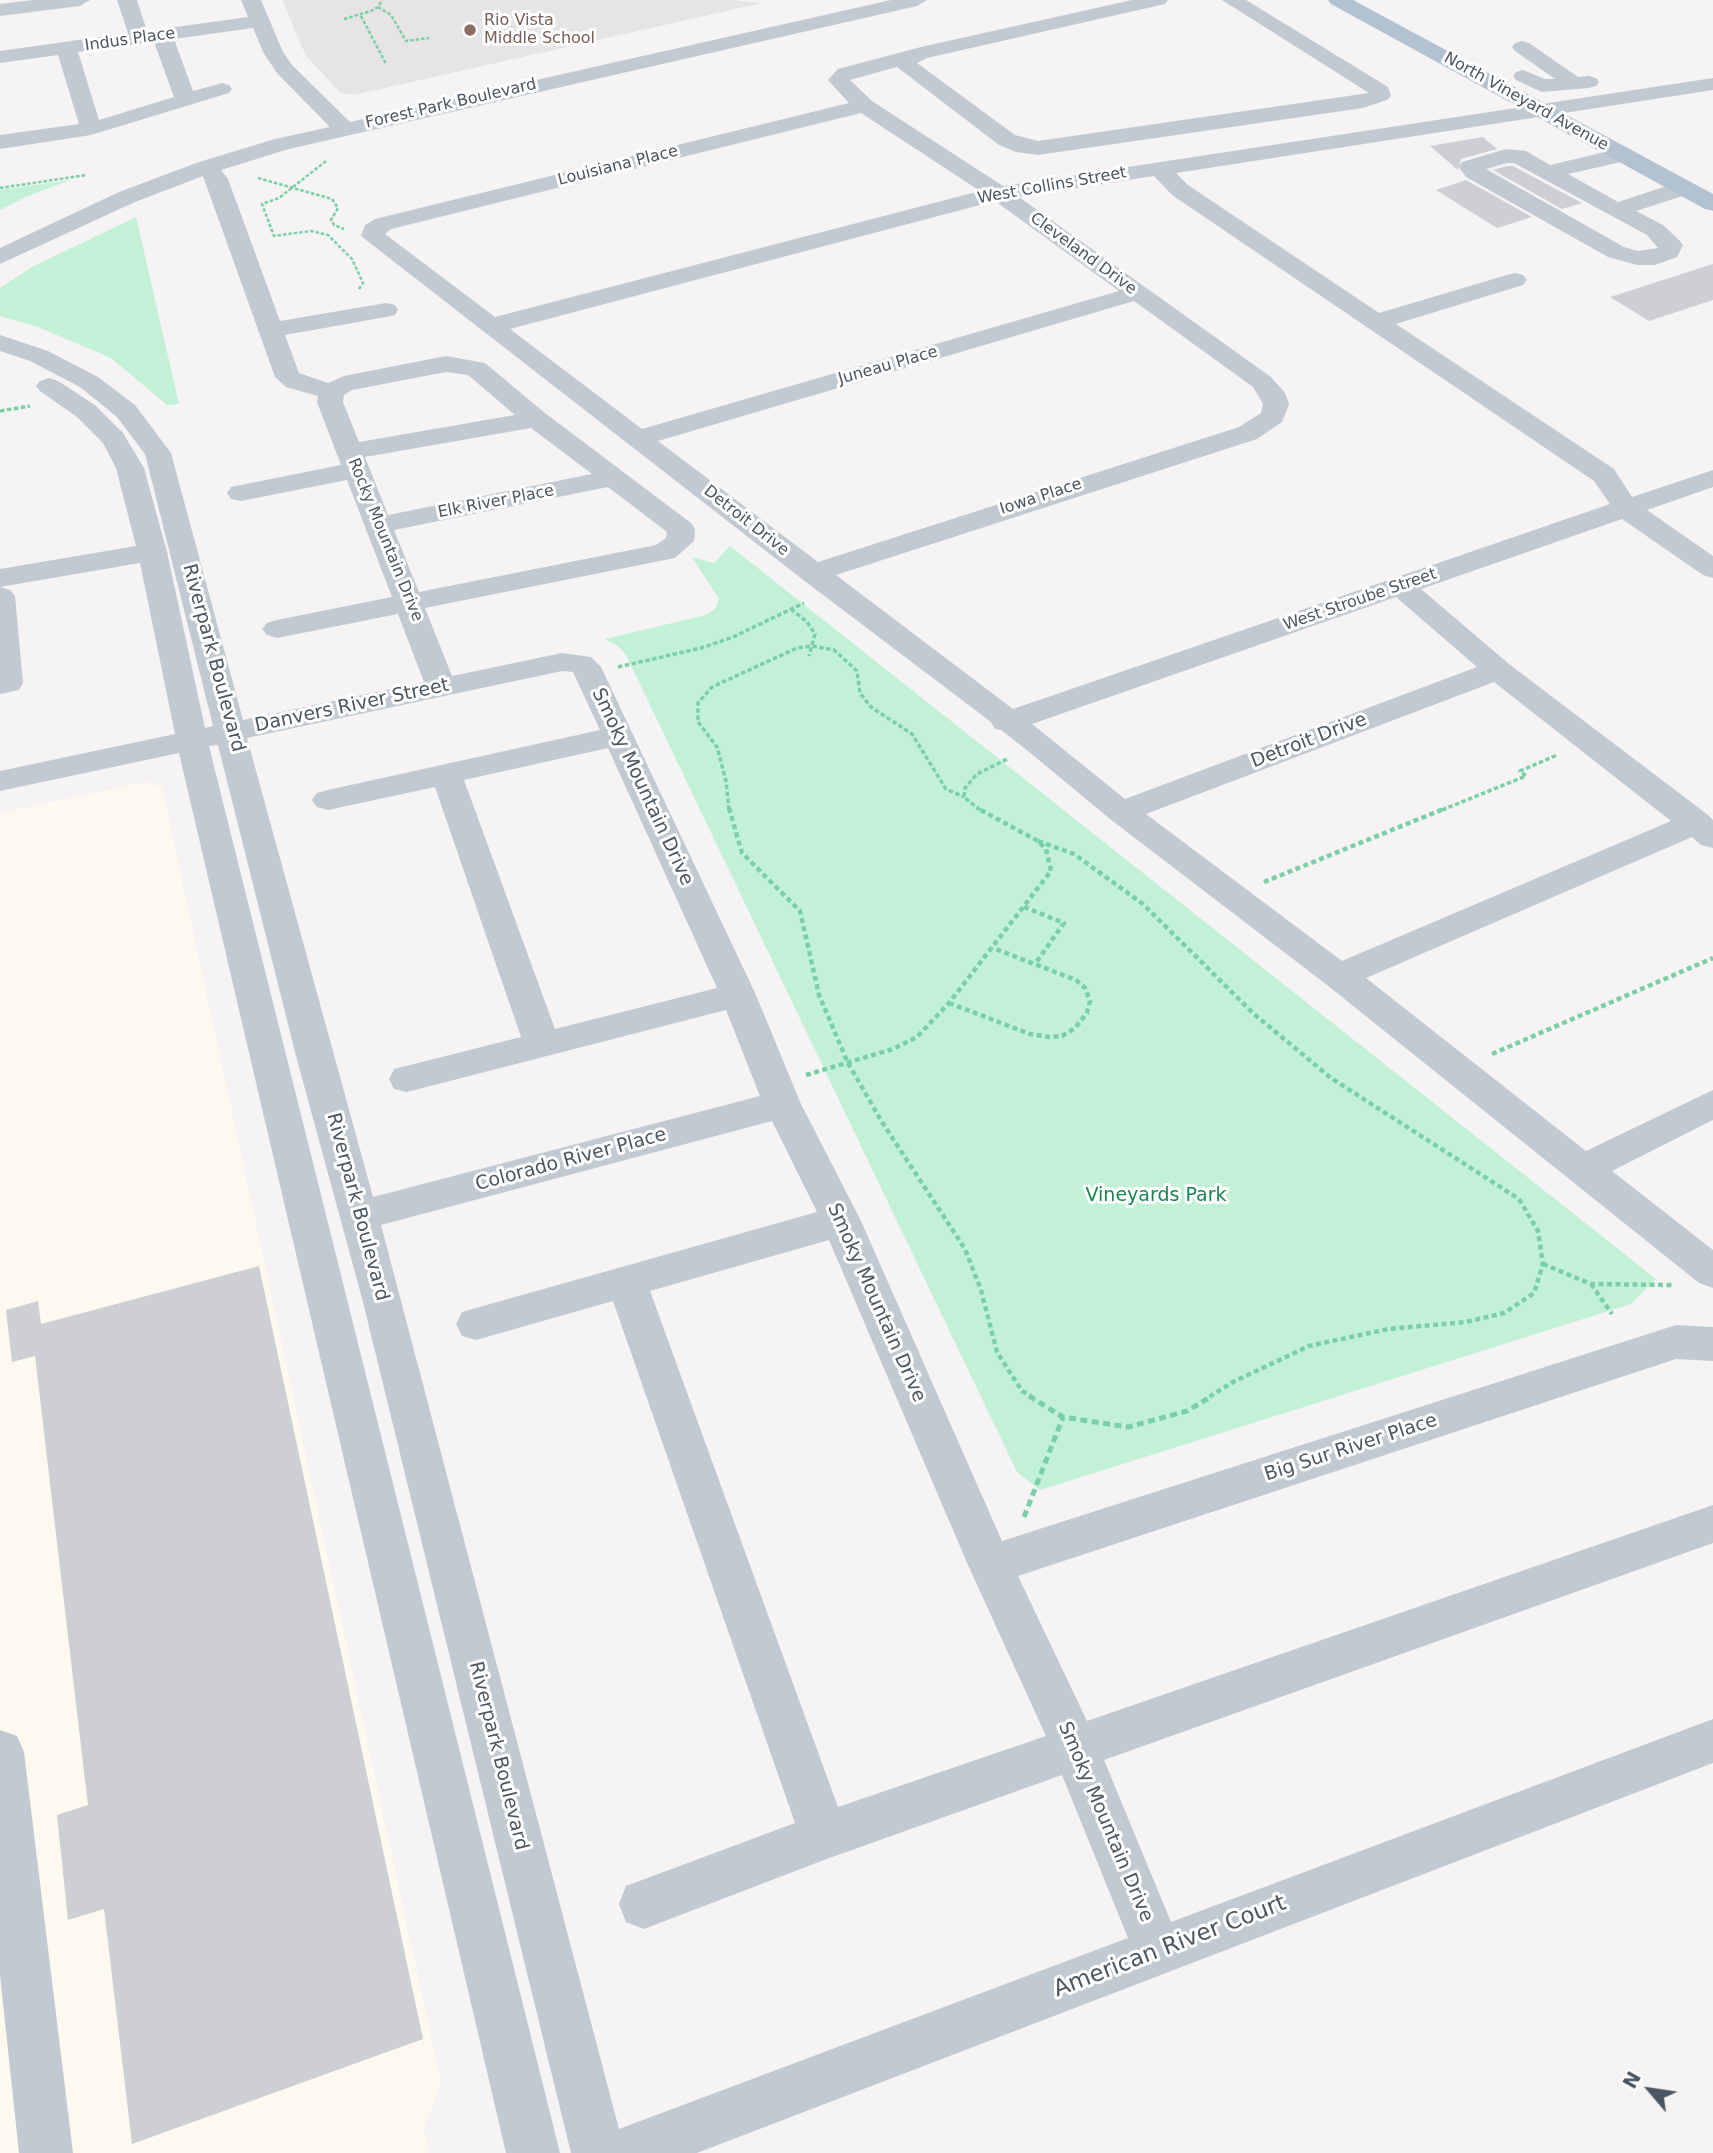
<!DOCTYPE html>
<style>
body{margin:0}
#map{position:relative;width:1713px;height:2153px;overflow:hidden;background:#f5f3f3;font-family:"DejaVu Sans",sans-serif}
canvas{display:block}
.north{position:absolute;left:1615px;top:2055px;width:70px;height:70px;-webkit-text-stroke:5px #fff;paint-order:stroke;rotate:299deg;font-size:19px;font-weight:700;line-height:28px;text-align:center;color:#4a5661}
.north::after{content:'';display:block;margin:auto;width:24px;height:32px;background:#4a5661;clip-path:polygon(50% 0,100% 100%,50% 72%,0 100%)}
</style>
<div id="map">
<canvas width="1713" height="2153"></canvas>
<div class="north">N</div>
</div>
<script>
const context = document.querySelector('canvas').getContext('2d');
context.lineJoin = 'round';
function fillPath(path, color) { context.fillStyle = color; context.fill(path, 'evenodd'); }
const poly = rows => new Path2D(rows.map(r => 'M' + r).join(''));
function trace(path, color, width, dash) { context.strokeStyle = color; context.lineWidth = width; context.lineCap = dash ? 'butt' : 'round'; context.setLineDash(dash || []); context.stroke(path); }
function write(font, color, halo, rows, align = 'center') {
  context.font = font + ' "DejaVu Sans",sans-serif'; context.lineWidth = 6; context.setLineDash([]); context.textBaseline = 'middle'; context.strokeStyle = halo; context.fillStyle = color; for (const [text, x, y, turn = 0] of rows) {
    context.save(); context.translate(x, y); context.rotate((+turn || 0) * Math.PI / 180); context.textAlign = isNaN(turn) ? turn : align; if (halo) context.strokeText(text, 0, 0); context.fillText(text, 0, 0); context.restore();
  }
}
fillPath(poly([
 [146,782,162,787,441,2083,424,2128,429,2153,0,2153,0,813]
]), '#fdf9ef');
fillPath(poly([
 [282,0,730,0,762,3,354,95,341,93,306,56]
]), '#e6e4e5');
fillPath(poly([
 [70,180,26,197,0,210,0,190],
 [136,217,179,404,167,405,111,358,38,327,0,316,0,288,32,267],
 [730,546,1656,1279,1631,1304,1040,1490,1017,1472,626,655,618,646,605,639,706,615,715,609,719,599,692,557,714,563]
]), '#c3f1d5');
fillPath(poly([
 [1483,137,1497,149,1461,159,1458,170,1430,146],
 [1507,166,1513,166,1582,203,1562,209,1493,170],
 [1466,180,1532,217,1497,228,1436,190],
 [1713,264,1713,300,1649,321,1610,297],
 [259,1266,423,2039,132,2144,104,1909,68,1920,57,1815,88,1805,35,1356,12,1362,6,1310,38,1301,41,1324]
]), '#cdcfd5');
trace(poly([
 [378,7,391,15,406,41,429,38],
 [361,16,386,64],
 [344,19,371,11,378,7,382,0],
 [326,161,279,198,262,204,274,236,311,231,328,235,352,259,363,283,359,289],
 [258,178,332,199,338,208,331,220,334,225,344,229],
 [0,188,86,175]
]), '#7ad0a6', 2.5, [3.5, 2]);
trace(poly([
 [0,411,30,406],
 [791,609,807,622,815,634,809,656],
 [618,667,701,648,733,637,804,603],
 [729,810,726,781,717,747,698,722,698,703,712,687,797,648,812,646,834,650,857,671,860,693,871,707,912,734,946,789,964,797],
 [980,810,964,797,965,788,977,774,1009,758],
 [1442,810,1526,776,1520,771,1557,755]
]), '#7ad0a6', 3.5, [4.5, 2.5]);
trace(poly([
 [729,808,742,853,800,911,819,995,848,1063,882,1122,965,1249,981,1290,997,1352,1022,1391,1032,1397],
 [1038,841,1074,854,1143,904,1254,1014,1331,1078,1519,1199,1538,1231,1543,1264,1534,1293,1504,1313,1466,1322,1388,1329,1309,1346,1233,1382,1209,1397],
 [1264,882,1446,808],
 [1024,907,1064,923,1035,964],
 [949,1003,1030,1034,1049,1037,1062,1036,1075,1028,1087,1013,1090,1001,1085,988,1076,980,993,948],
 [1492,1054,1713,958],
 [806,1075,893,1049,917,1037,949,1003,1051,871,1046,849,1038,841,977,808],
 [1543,1264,1591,1284,1673,1285],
 [1591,1284,1612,1314]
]), '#7ad0a6', 4.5, [5, 3.5]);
trace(poly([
 [1029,1396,1063,1417,1128,1427,1187,1411,1212,1396],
 [1024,1517,1063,1417]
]), '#7ad0a6', 5, [7, 4.5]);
fillPath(poly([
 [33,0,90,0,80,6,0,16,0,4,33,0],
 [117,0,137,0,147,31,248,17,241,0,261,0,283,52,292,65,350,122,891,0,927,0,917,6,289,149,221,170,228,179,280,321,386,303,395,305,398,310,395,315,386,317,285,335,299,373,328,383,344,376,446,356,485,363,545,413,691,523,695,529,694,541,675,558,425,608,452,676,562,653,591,657,601,667,756,995,801,1104,861,1221,1002,1541,1676,1325,1713,1327,1713,1361,1676,1359,1018,1576,1087,1721,1713,1505,1713,1543,1104,1760,1171,1922,1713,1719,1713,1763,697,2153,571,2153,363,1302,296,1056,218,745,209,746,560,2153,506,2153,179,753,0,791,0,771,175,734,140,563,0,587,0,569,136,546,116,468,103,443,77,417,40,391,36,386,40,381,49,378,58,381,95,405,123,433,144,468,167,552,205,728,213,726,145,454,117,417,80,387,30,361,0,351,0,335,48,351,98,377,135,405,171,453,243,720,424,682,398,614,277,638,267,635,262,629,267,623,277,620,392,597,347,480,241,501,231,499,227,493,231,487,341,465,317,402,318,396,286,387,275,377,203,176,135,202,0,264,0,248,119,192,199,162,275,139,330,127,277,73,263,52,253,28,174,39,193,91,222,83,229,85,232,89,229,93,91,135,0,149,0,135,79,124,58,55,0,63,0,51,128,33,117,0],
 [154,42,174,97,99,120,78,52,154,42],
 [446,372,468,375,515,415,359,442,343,402,344,395,352,390,446,372],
 [531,428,592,474,388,515,365,457,531,428],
 [608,487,667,532,666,538,656,545,419,592,394,530,608,487],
 [562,671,573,672,600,730,328,790,317,793,312,800,317,807,328,810,435,787,521,1037,394,1069,389,1079,394,1089,407,1092,726,1010,760,1096,373,1197,247,738,562,671],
 [608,748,717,988,555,1029,464,780,608,748],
 [772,1121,817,1212,476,1308,462,1312,456,1324,462,1336,476,1340,613,1301,795,1823,626,1886,619,1904,626,1922,644,1929,824,1860,1062,1775,1128,1938,619,2129,381,1225,772,1121],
 [829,1240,968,1565,1046,1736,838,1807,650,1291,829,1240],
 [1132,0,1168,0,1165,4,927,58,917,63,1015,135,1038,141,1369,93,1222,0,1246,0,1388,87,1391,96,1387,100,1363,108,1038,155,1016,152,999,145,897,67,850,80,872,101,1003,186,1713,78,1713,90,1176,173,1188,185,1379,313,1507,275,1515,273,1523,275,1527,280,1523,285,1396,324,1614,469,1632,497,1713,470,1713,487,1647,510,1713,556,1713,578,1703,575,1622,519,1421,589,1509,664,1708,815,1713,820,1713,848,1701,845,1692,837,1366,978,1586,1151,1713,1090,1713,1120,1612,1171,1713,1250,1713,1288,1699,1283,1327,985,1110,819,1028,751,1001,730,995,729,991,722,802,579,361,236,365,225,375,219,849,103,828,80,838,69,921,47,1132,0],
 [861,113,980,191,495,317,385,234,391,229,861,113],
 [1154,176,1172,195,1594,481,1610,504,1013,709,836,575,1257,439,1282,422,1289,404,1285,393,1271,377,1019,197,1154,176],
 [995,201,1119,291,642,429,510,329,995,201],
 [1134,301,1253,387,1263,404,1261,413,1239,427,818,562,658,441,1134,301],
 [1396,597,1477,667,1125,799,1032,724,1396,597],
 [1494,682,1671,821,1342,961,1146,814,1494,682],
 [1522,41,1529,43,1578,77,1589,76,1596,78,1599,82,1596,86,1589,88,1542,92,1516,80,1513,76,1516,72,1523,70,1545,79,1555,79,1515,51,1512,47,1515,43,1522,41],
 [1622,148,1630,150,1633,155,1630,160,1568,174,1618,202,1676,183,1692,183,1695,188,1692,193,1636,211,1663,225,1679,240,1683,245,1677,257,1655,265,1637,265,1608,257,1466,177,1459,167,1462,162,1506,149,1526,151,1550,165,1622,148],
 [1507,163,1514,163,1647,235,1658,248,1638,251,1624,247,1486,169,1507,163],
 [0,587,10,590,15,596,23,683,19,690,0,694,0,587],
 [0,1730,17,1736,24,1752,73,2153,19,2153,0,1975,0,1730]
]), '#c1cad2');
fillPath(poly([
 [1328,0,1353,0,1713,194,1713,211,1705,209,1331,4,1328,0]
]), '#b3c2d1');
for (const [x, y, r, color] of [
 [470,30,7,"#8d6e63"]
]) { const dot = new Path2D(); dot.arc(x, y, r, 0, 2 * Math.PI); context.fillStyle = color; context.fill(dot); trace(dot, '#fff', 2.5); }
write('16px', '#785e54', '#fff', [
 ["Rio Vista",484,21],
 ["Middle School",484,39]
], 'left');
write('16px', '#4a5661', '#fff', [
 ["Indus Place",130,40,-8],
 ["North Vineyard Avenue",1526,102,29],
 ["Forest Park Boulevard",451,104,-13],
 ["Louisiana Place",618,166,-14],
 ["West Collins Street",1052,186,-10],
 ["Cleveland Drive",1083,254,36],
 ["Juneau Place",888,366,-16],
 ["Iowa Place",1041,497,-18],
 ["Elk River Place",496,502,-11],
 ["Detroit Drive",746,521,38],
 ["Rocky Mountain Drive",385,540,68],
 ["West Stroube Street",1360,600,-19]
]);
write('19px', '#4a5661', '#fff', [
 ["Riverpark Boulevard",213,658,75],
 ["Danvers River Street",352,706,-12],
 ["Detroit Drive",1309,741,-21],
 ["Smoky Mountain Drive",642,787,65],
 ["Colorado River Place",571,1160,-15],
 ["Riverpark Boulevard",357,1207,75],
 ["Smoky Mountain Drive",876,1303,66],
 ["Big Sur River Place",1351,1448,-18],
 ["Riverpark Boulevard",498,1756,76],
 ["Smoky Mountain Drive",1105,1822,67]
]);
write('19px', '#17864f', '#fff', [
 ["Vineyards Park",1156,1196]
]);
write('23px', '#4a5661', '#fff', [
 ["American River Court",1170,1947,-21]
]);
</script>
